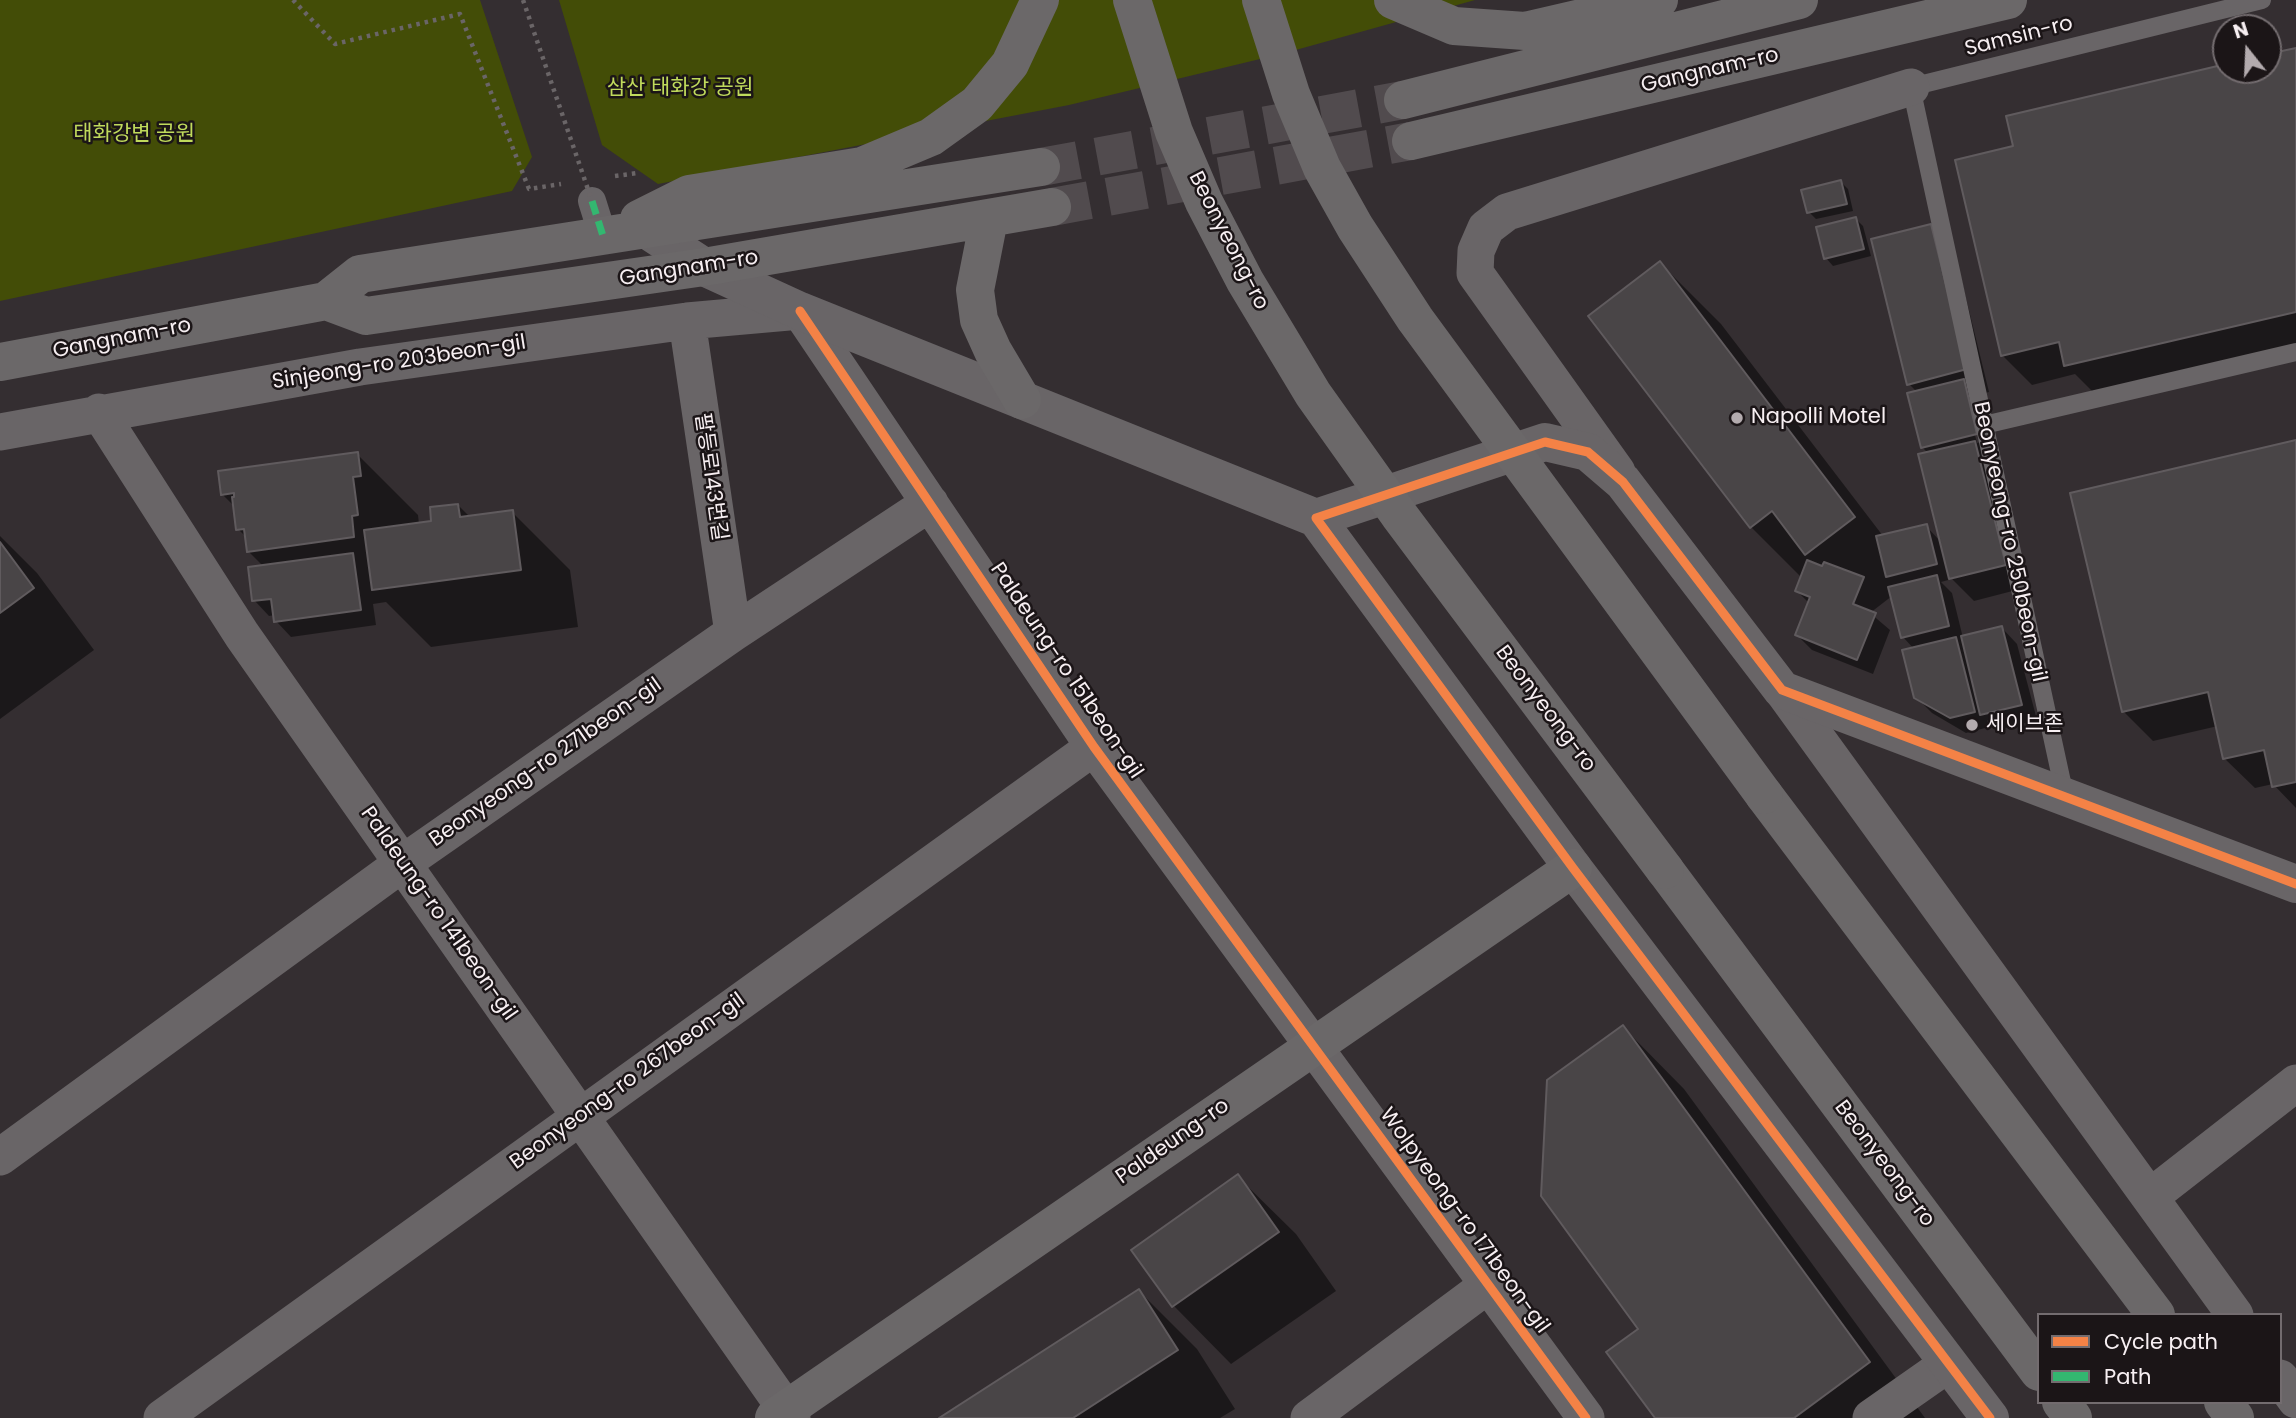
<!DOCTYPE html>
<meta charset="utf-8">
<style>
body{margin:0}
#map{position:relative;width:2296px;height:1418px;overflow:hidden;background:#342e31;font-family:Poppins,sans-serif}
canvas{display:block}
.legend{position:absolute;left:2037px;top:1313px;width:245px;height:91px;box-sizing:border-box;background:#1b1517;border:2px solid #736c6f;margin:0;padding:9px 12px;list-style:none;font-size:21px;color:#f7eff2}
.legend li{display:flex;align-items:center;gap:14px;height:35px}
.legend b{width:35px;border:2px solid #736c6f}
.north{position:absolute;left:2212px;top:14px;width:70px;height:70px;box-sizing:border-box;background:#1b1517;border:2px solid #736c6f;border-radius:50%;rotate:342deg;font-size:19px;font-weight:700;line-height:28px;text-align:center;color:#f7eff2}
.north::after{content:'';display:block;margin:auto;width:24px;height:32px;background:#b3abae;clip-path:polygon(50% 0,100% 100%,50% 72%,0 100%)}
</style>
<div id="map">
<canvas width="2296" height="1418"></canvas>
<ul class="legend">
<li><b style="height:9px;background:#f48246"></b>Cycle path</li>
<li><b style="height:9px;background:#33b770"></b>Path</li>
</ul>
<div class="north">N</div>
</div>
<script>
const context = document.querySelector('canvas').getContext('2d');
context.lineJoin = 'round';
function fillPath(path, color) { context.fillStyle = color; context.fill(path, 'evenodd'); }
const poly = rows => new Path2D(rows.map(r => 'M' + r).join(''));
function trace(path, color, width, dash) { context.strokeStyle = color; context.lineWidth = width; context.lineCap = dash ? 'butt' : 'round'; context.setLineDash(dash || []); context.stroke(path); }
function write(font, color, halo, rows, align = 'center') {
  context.font = font + ' Poppins,"Noto Sans KR",sans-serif'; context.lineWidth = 5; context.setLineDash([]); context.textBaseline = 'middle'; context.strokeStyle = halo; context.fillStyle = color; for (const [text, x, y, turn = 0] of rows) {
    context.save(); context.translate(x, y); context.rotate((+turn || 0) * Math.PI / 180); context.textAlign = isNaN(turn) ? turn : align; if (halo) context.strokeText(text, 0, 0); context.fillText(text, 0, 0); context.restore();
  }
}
fillPath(poly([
 [0,0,480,0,532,157,512,191,0,301],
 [559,0,1475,0,1285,53,1069,105,658,184,602,145]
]), '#434d07');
fillPath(poly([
 [2296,49,2296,348,2096,395,2075,374,2032,385,2002,355,2015,147,2226,66,2226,70,2268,70,2268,56],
 [1841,182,1848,189,1853,211,1816,219,1809,212],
 [1856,219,1863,226,1871,256,1833,266,1826,258],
 [1931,226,1954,249,1989,392,1978,395,2028,587,1974,601,1952,579,1941,582,1952,593,1963,638,2002,628,2017,644,2037,720,1997,730,1987,720,1989,727,1966,733,1932,713,1916,697,1914,649,1903,637,1892,596,1870,613,1890,630,1873,674,1812,650,1797,635,1809,603,1797,591,1802,578,1751,527,1660,263,1721,324,1883,536,1926,526,1941,542,1929,454,1922,447,1917,392,1909,384],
 [1966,398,1970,398,1981,442,1977,443],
 [2296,441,2296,808,2273,784,2255,788,2225,759,2218,726,2153,741,2123,711],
 [357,454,418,515,419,524,433,522,458,505,470,517,512,512,570,570,578,627,431,647,386,602,373,604,376,625,291,637,276,621,275,615,269,616,254,600,264,567,248,551,246,537,238,529,235,507,222,494],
 [0,536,37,573,94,650,0,719],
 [1623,1027,1684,1089,1925,1418,1657,1418,1641,1329],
 [1238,1177,1296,1234,1336,1291,1231,1364,1174,1306,1134,1250],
 [1139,1291,1197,1349,1235,1409,1220,1418,942,1418]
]), '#0007');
const building = poly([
 [2296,48,2296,312,2064,366,2059,342,2001,356,1955,160,2013,146,2006,116,2226,64,2226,70,2268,70,2268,54,2296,48],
 [1841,180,1847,204,1807,213,1801,190,1841,180],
 [1856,217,1864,249,1824,259,1816,227,1856,217],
 [1931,224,1967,369,1907,385,1871,239,1931,224],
 [1660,261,1855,517,1805,555,1772,511,1750,528,1588,316,1660,261],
 [1964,379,1977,434,1921,448,1907,393,1964,379],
 [2296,440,2296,782,2272,787,2264,750,2223,759,2208,692,2122,712,2070,493,2296,440],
 [1975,441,2006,565,1949,579,1918,454,1975,441],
 [358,452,361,476,353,477,358,515,352,516,354,537,247,552,244,529,236,530,232,497,234,497,234,493,221,495,218,471,358,452],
 [458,504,460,517,513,510,521,570,372,590,364,530,431,521,430,507,458,504],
 [1927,524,1937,564,1886,577,1876,536,1927,524],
 [0,542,34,588,0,613,0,542],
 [353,553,361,610,274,622,271,599,252,601,248,567,353,553],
 [1807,560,1822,566,1824,562,1864,577,1853,604,1876,613,1857,660,1795,635,1810,597,1795,591,1807,560],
 [1937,575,1949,626,1901,638,1888,587,1937,575],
 [2002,626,2022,705,1980,715,1961,636,2002,626],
 [1956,637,1975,712,1950,718,1914,698,1902,650,1956,637],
 [1623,1025,1870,1362,1794,1418,1655,1418,1606,1352,1638,1329,1541,1196,1547,1080,1623,1025],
 [1238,1174,1279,1232,1172,1307,1131,1250,1238,1174],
 [1139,1289,1178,1350,1073,1418,939,1418,1139,1289]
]);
fillPath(building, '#494547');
trace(building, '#605b5e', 2);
trace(poly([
 [1041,167,1403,100],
 [1052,207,1411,141]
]), '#514b4e', 38, [38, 19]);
trace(poly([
 [293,0,335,44,460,14,529,189,561,184],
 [615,176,638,173]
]), '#6a6567', 4.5, [3.5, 5]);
trace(poly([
 [1984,425,2296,352],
 [2065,796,1911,87,2262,0]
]), '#696567', 18);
trace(poly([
 [592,201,603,236]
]), '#696567', 28);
trace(poly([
 [687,321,733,633],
 [99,412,242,635,792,1418],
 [0,432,360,367,687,321,800,311,1094,747,1586,1418],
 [1617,472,1475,273,1476,251,1486,228,1507,212,1911,87],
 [1782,690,2235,1315],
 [0,1157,403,863,733,633,930,503],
 [2150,1197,2296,1083],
 [2280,1378,2296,1400],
 [162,1418,1094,747],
 [1309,1418,1488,1285],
 [1871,1418,1948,1364]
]), '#696567', 37);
trace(poly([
 [646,229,704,267,800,311,1316,518],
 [1990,1418,1573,868,1316,518,1545,442,1588,452,1623,482,1782,690,2296,884]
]), '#696567', 38);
trace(poly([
 [1393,0,1454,26,1525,31,1659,0],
 [1403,100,1799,0],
 [1411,141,2008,0],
 [639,219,689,194,862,166,931,137,977,104,1010,64,1040,0],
 [989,219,975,290,979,320,993,351,1022,400],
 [326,301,366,316,704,267,1052,207],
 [0,362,326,301,360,274,1041,167],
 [1764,795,2156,1315],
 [1665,870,2039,1372],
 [2061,1402,2073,1418],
 [2223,1402,2235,1418],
 [774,1418,1573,868]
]), '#6b6869', 38);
trace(poly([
 [523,0,592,201]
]), '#6a6567', 4.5, [3.5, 5]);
trace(poly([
 [1132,0,1174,132,1204,202,1245,281,1313,394,1399,515,1665,870],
 [1261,0,1291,94,1322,168,1355,227,1415,319,1764,795]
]), '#6b6869', 38);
trace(poly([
 [592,201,603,236]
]), '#33b770', 7, [14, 7]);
trace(poly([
 [800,311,1094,747,1586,1418],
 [1990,1418,1573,868,1316,518,1545,442,1588,452,1623,482,1782,690,2296,884]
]), '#f48246', 9);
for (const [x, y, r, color] of [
 [1737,418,7,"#b3abae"],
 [1972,725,7,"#b3abae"]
]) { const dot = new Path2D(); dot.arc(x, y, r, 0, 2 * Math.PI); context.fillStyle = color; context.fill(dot); trace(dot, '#1b1517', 2.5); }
write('21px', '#f7eff2', '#1b1517', [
 ["Samsin-ro",2019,37,-14],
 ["Gangnam-ro",1710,71,-13],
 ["Beonyeong-ro",1228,241,63],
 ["Gangnam-ro",689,269,-9],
 ["Gangnam-ro",122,339,-11],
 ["Sinjeong-ro 203beon-gil",399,363,-9],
 ["팔등로143번길",710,477,82],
 ["Beonyeong-ro 250beon-gil",2009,542,78],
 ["Paldeung-ro 151beon-gil",1066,671,56],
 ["Beonyeong-ro",1545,709,53],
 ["Beonyeong-ro 271beon-gil",546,763,-35],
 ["Paldeung-ro 141beon-gil",438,914,55],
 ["Beonyeong-ro 267beon-gil",628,1082,-36],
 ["Paldeung-ro",1173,1142,-35],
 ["Beonyeong-ro",1884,1164,53],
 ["Wolpyeong-ro 171beon-gil",1464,1221,54]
]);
write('21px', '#c0da5c', '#1b1517', [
 ["삼산 태화강 공원",680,89],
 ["태화강변 공원",134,135]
]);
write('21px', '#f7eff2', '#1b1517', [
 ["Napolli Motel",1751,418],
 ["세이브존",1986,725]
], 'left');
</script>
